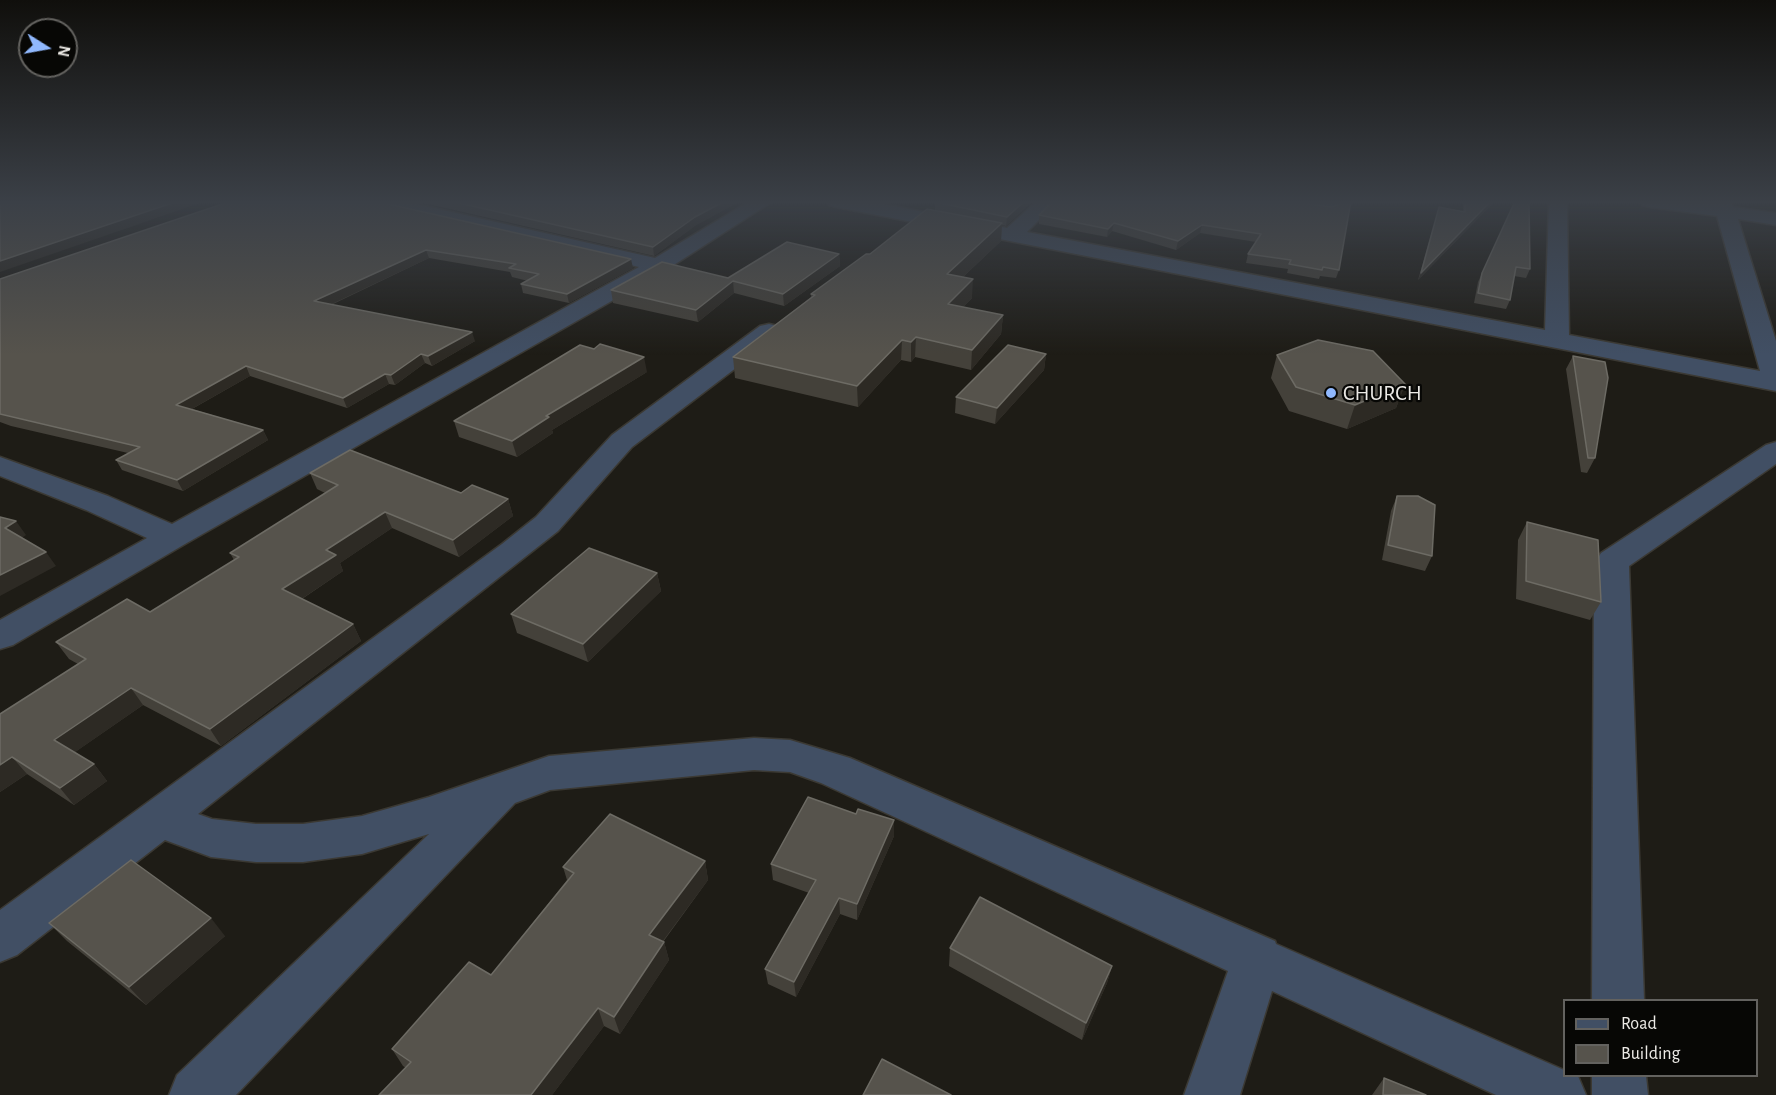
<!DOCTYPE html>
<style>
body{margin:0}
#map{position:relative;width:1776px;height:1095px;overflow:hidden;background:#1e1c16;font-family:"Alegreya Sans",sans-serif}
canvas{display:block}
.legend{position:absolute;left:1563px;top:999px;width:195px;height:78px;box-sizing:border-box;background:#070705;border:2px solid #63625f;margin:0;padding:8px 10px;list-style:none;font-size:18px;color:#eceae6}
.legend li{display:flex;align-items:center;gap:12px;height:30px}
.legend b{width:30px;border:2px solid #63625f}
.north{position:absolute;left:18px;top:18px;width:60px;height:60px;box-sizing:border-box;background:#070705;border:2px solid #63625f;border-radius:50%;rotate:101deg;font-size:16px;font-weight:700;line-height:24px;text-align:center;color:#eceae6}
.north::after{content:'';display:block;margin:auto;width:21px;height:27px;background:#90b8fd;clip-path:polygon(50% 0,100% 100%,50% 72%,0 100%)}
</style>
<div id="map">
<canvas width="1776" height="1095"></canvas>
<ul class="legend">
<li><b style="height:8px;background:#414f64"></b>Road</li>
<li><b style="height:16px;background:#56534c"></b>Building</li>
</ul>
<div class="north">N</div>
</div>
<script>
const context = document.querySelector('canvas').getContext('2d');
context.lineJoin = 'round';
const poly = rows => new Path2D(rows.map(r => 'M' + r).join(''));
function trace(path, color, width, dash) { context.strokeStyle = color; context.lineWidth = width; context.lineCap = dash ? 'butt' : 'round'; context.setLineDash(dash || []); context.stroke(path); }
function fillPath(path, color) { context.fillStyle = color; context.fill(path, 'evenodd'); }
function write(font, color, halo, rows, align = 'center') {
  context.font = font + ' "Alegreya Sans",sans-serif'; context.lineWidth = 4.5; context.setLineDash([]); context.textBaseline = 'middle'; context.strokeStyle = halo; context.fillStyle = color; for (const [text, x, y, turn = 0] of rows) {
    context.save(); context.translate(x, y); context.rotate((+turn || 0) * Math.PI / 180); context.textAlign = isNaN(turn) ? turn : align; if (halo) context.strokeText(text, 0, 0); context.fillText(text, 0, 0); context.restore();
  }
}
const street = poly([
 [367,201,403,201,655,258,750,201,773,201,666,270,185,544,13,645,0,649,0,620,147,538,86,510,0,476,0,457,108,496,172,524,639,267,376,207,369,205,367,201],
 [827,201,868,201,1007,228,1037,201,1058,201,1027,232,1545,330,1549,201,1567,201,1569,335,1760,371,1717,216,1649,207,1642,205,1640,201,1693,201,1712,204,1711,201,1730,201,1733,207,1776,213,1776,225,1738,219,1776,341,1776,391,836,207,829,205,827,201],
 [1274,201,1342,201,1336,211,1329,213,1283,207,1276,205,1274,201],
 [769,324,778,326,781,331,778,336,632,447,558,531,198,814,212,819,256,824,303,824,362,816,429,797,549,756,754,738,790,740,850,758,1275,941,1276,944,1564,1070,1564,1076,1578,1076,1586,1095,1496,1095,1272,991,1240,1095,1184,1095,1228,971,821,783,790,772,754,770,550,790,515,803,236,1095,169,1095,177,1075,429,834,362,854,303,862,256,862,211,857,165,840,17,955,0,962,0,910,502,544,536,517,612,435,760,326,769,324],
 [1776,442,1776,464,1629,566,1644,1000,1592,1000,1594,572,1596,561,1601,553,1766,445,1776,442],
 [1592,1076,1646,1076,1648,1095,1592,1095,1592,1076]
]);
trace(street, '#3b3933', 3);
fillPath(street, '#414f64');
fillPath(poly([
 [231,201,633,268,569,303,523,293,521,284,528,281,512,277,510,272,429,258,331,305,475,341,432,366,425,363,395,385,389,384,347,408,250,376,192,409,263,430,268,440,183,491,122,470,116,460,128,453,11,426,0,422,0,279],
 [415,201,741,201,696,225,654,256],
 [1033,201,1006,226,1002,225,1001,241,963,277,972,298,963,307,1003,315,1001,334,971,370,915,357,911,362,901,360,858,407,735,378,733,357,811,297,811,294,870,254,956,215,935,210,935,202],
 [1288,201,1339,270,1336,278,1320,276,1319,279,1287,273,1288,269,1246,263,1248,254,1256,242,1200,233,1176,250,1112,231,1107,237,1039,224,1039,215],
 [1463,201,1495,201,1418,280,1439,207,1463,212],
 [1515,201,1530,269,1526,278,1514,276,1510,300,1506,309,1474,303,1478,282,1482,273],
 [839,254,840,266,784,306,734,293,698,322,613,303,611,290,728,278],
 [1046,354,1044,370,995,424,955,413,956,397],
 [1277,355,1405,384,1396,408,1347,429,1289,411,1271,378],
 [1573,356,1595,458,1587,473,1581,472,1566,369],
 [647,372,552,430,553,433,517,457,459,437,454,421],
 [310,473,508,499,513,516,459,557,392,528,340,563,343,571,302,599,353,624,361,641,221,746,143,705,75,752,94,764,107,781,74,805,27,774,0,792,0,714,78,664,69,659,56,642,150,612,234,560,230,553,325,493,317,489],
 [1397,496,1432,556,1425,571,1382,560,1391,511],
 [1527,522,1601,602,1590,620,1516,599,1518,540],
 [657,573,661,591,588,662,517,633,511,614],
 [856,814,894,820,894,836,857,920,840,914,796,997,768,984,765,969,809,893,773,880,771,864],
 [705,861,708,880,663,942,664,942,669,960,620,1034,604,1026,552,1095,379,1095,406,1068,403,1066,392,1049,491,975,567,880,563,867],
 [49,923,225,936,146,1005,67,941],
 [950,948,1112,966,1107,983,1082,1040,949,966],
 [1384,1078,1426,1095,1372,1095]
]), '#44413a');
fillPath(poly([
 [178,201,206,201,0,272,0,261],
 [725,201,741,201,696,225,654,256,653,247,695,217],
 [1025,201,1033,201,1006,226,1007,217],
 [1491,201,1495,201,1418,280,1421,273],
 [1002,223,1001,241,946,293,947,274],
 [1114,223,1112,231,1107,237,1108,229],
 [1202,225,1200,233,1176,250,1178,241],
 [426,250,429,258,317,311,314,301],
 [839,254,840,266,784,306,783,294],
 [631,259,633,268,569,303,567,294],
 [973,279,972,298,947,323,948,304],
 [733,281,734,293,698,322,696,310],
 [1003,315,1001,334,971,370,972,350],
 [472,332,475,341,432,366,428,356],
 [916,337,915,357,911,362,911,342],
 [902,340,901,360,858,407,857,386],
 [421,354,425,363,395,385,391,375],
 [1046,354,1044,370,995,424,997,408],
 [644,357,647,372,552,430,553,433,517,457,512,441,546,416],
 [246,366,250,376,181,415,176,405],
 [385,374,389,384,347,408,343,398],
 [1405,384,1396,408,1347,429,1355,405],
 [263,430,268,440,183,491,177,480],
 [508,499,513,516,459,557,453,540],
 [385,512,392,528,340,563,343,571,291,606,282,589,326,550],
 [16,521,26,535,15,543,5,528],
 [46,552,56,566,0,596,0,575],
 [657,573,661,591,588,662,583,644],
 [353,624,361,641,221,746,210,729],
 [131,688,143,705,68,757,54,740],
 [12,757,27,774,0,792,0,765],
 [94,764,107,781,74,805,60,788],
 [894,820,894,836,857,920,857,904],
 [705,861,708,880,654,953,649,935],
 [839,898,840,914,796,997,794,982],
 [211,918,225,936,146,1005,129,987],
 [664,942,669,960,620,1034,614,1017],
 [1112,966,1107,983,1082,1040,1086,1023],
 [598,1008,604,1026,552,1095,531,1095]
]), '#2d2a24');
const building = poly([
 [2,201,178,201,0,261,0,202,2,201],
 [231,201,375,201,631,259,567,294,521,284,539,274,509,268,516,264,426,250,314,301,472,332,428,356,421,354,391,375,385,374,343,398,246,366,176,405,263,430,177,480,116,460,140,447,0,414,0,279,231,201],
 [450,201,725,201,695,217,653,247,450,201],
 [935,201,1025,201,1007,217,935,202,935,201],
 [1053,201,1288,201,1331,207,1340,204,1341,201,1351,201,1339,270,1323,267,1322,270,1289,264,1291,260,1248,254,1261,234,1202,225,1178,241,1114,223,1108,229,1039,215,1053,201],
 [1465,201,1491,201,1421,273,1439,207,1465,212,1465,201],
 [1515,201,1529,201,1530,269,1516,267,1510,300,1478,293,1482,273,1515,201],
 [927,209,1002,223,947,274,973,279,948,304,1003,315,972,350,916,337,911,342,902,340,857,386,733,357,815,295,811,294,866,254,870,254,927,209],
 [787,242,839,254,783,294,733,281,696,310,611,290,662,262,728,278,787,242],
 [1318,340,1373,351,1405,384,1355,405,1296,387,1277,355,1318,340],
 [600,344,644,357,546,416,549,417,512,441,454,421,580,345,594,349,600,344],
 [1008,345,1046,354,997,408,956,397,1008,345],
 [1573,356,1605,362,1608,378,1595,458,1588,458,1573,356],
 [350,450,461,493,472,485,508,499,453,540,385,512,326,550,336,555,282,589,353,624,210,729,131,688,54,740,94,764,60,788,12,757,0,765,0,714,86,659,56,642,127,599,150,612,239,557,230,553,338,485,310,473,350,450],
 [1397,496,1418,496,1435,505,1432,556,1388,545,1397,496],
 [0,517,16,521,5,528,46,552,0,575,0,517],
 [1527,522,1598,540,1601,602,1526,581,1527,522],
 [589,548,657,573,583,644,511,614,589,548],
 [808,797,856,814,858,809,894,820,857,904,839,898,794,982,765,969,816,880,771,864,808,797],
 [610,814,705,861,649,935,664,942,614,1017,598,1008,531,1095,379,1095,411,1062,392,1049,469,962,491,975,574,873,563,867,610,814],
 [131,860,211,918,129,987,49,923,131,860],
 [980,897,1112,966,1086,1023,950,948,980,897],
 [882,1059,951,1095,863,1095,882,1059],
 [1384,1078,1426,1095,1383,1095,1384,1078]
]);
fillPath(building, '#56534c');
trace(building, '#6d6b64', 1.5);
const sky = context.createLinearGradient(0, 0, 0, 355);
sky.addColorStop(0, '#100f0c');
sky.addColorStop(0.57, '#3b4047');
sky.addColorStop(1, '#3b404700');
context.fillStyle = sky;
context.fillRect(0, 0, 1776, 355);
for (const [x, y, r, color] of [
 [1331,393,6,"#90b8fd"]
]) { const dot = new Path2D(); dot.arc(x, y, r, 0, 2 * Math.PI); context.fillStyle = color; context.fill(dot); trace(dot, '#070705', 2); }
write('22px', '#eceae6', '#070705', [
 ["CHURCH",1343,393]
], 'left');
</script>
